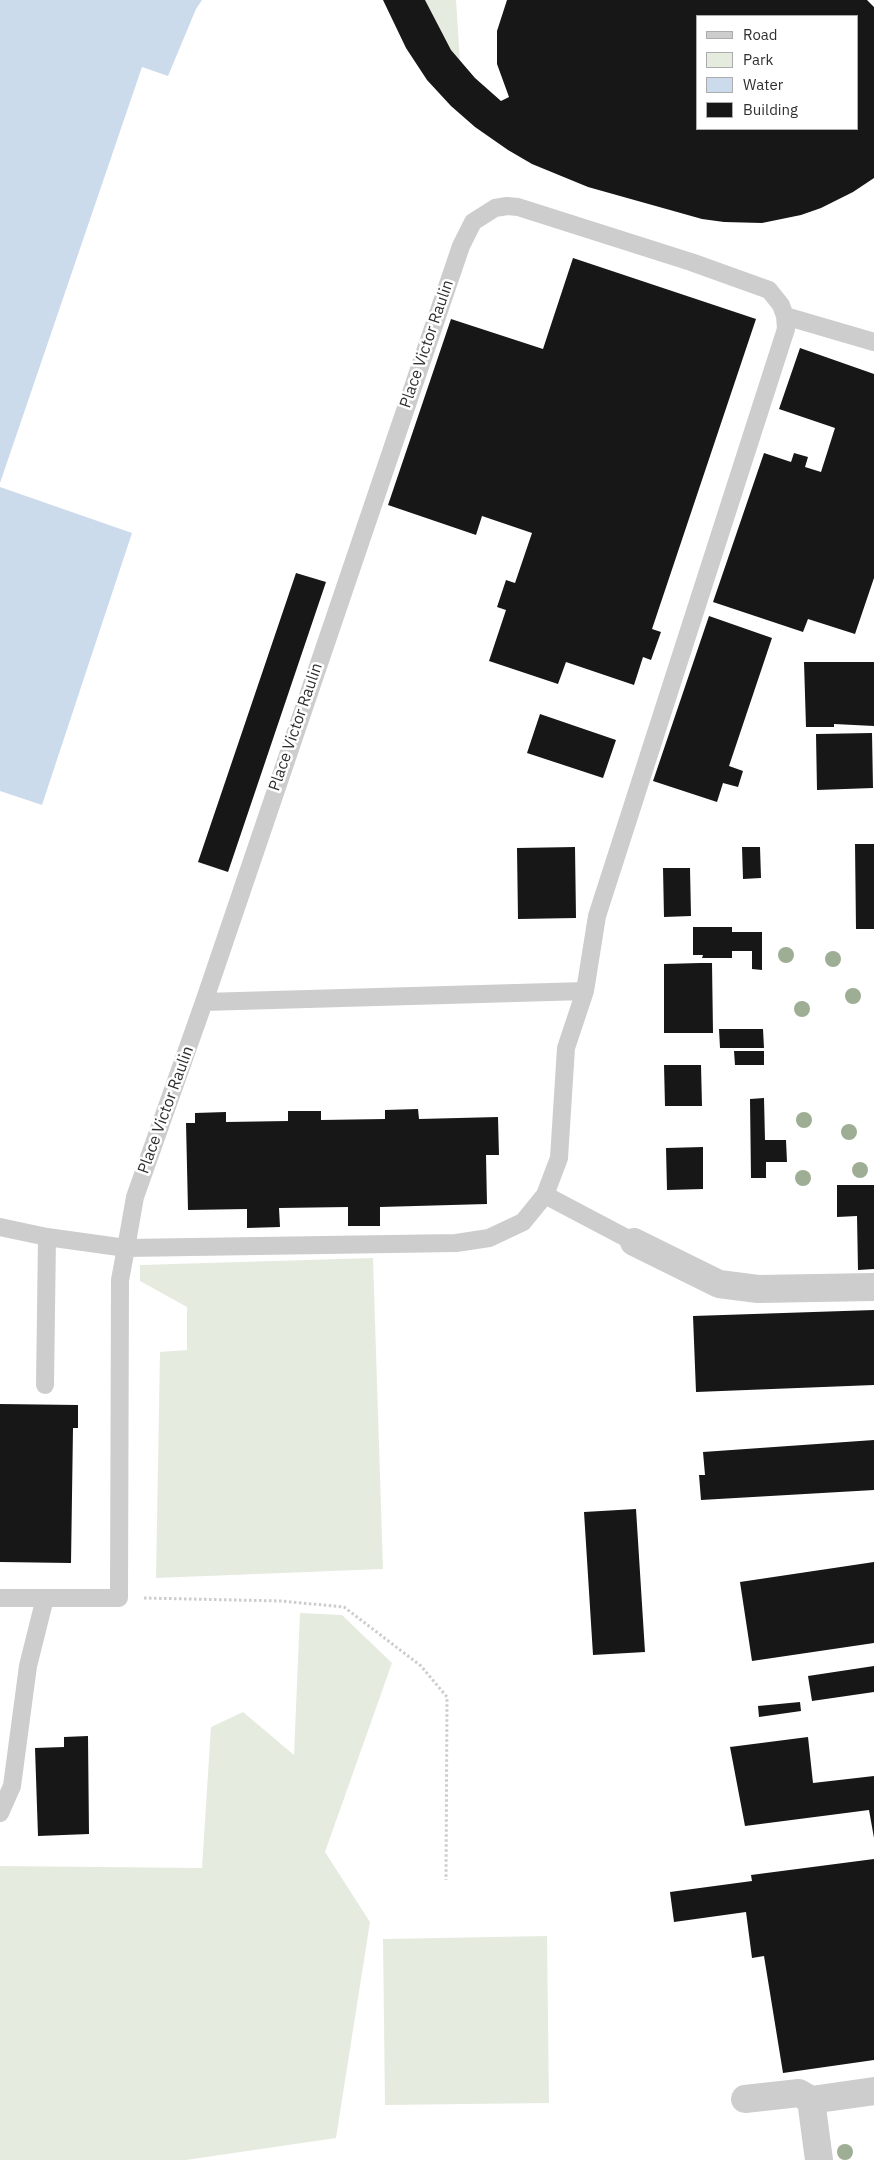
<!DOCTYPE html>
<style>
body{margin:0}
#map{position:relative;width:874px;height:2160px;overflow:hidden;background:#fff;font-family:"IBM Plex Sans",sans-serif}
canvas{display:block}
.legend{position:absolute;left:696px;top:15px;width:162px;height:115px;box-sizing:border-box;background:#fff;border:1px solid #acacac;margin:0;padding:6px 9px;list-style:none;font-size:15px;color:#303030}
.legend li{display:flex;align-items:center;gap:10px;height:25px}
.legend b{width:25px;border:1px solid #acacac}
</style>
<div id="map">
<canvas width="874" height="2160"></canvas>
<ul class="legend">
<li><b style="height:6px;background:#cdcdcd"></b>Road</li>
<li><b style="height:14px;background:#e5ecdf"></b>Park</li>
<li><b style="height:14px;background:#ccdbeb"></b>Water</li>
<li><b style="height:14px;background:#171717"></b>Building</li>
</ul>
</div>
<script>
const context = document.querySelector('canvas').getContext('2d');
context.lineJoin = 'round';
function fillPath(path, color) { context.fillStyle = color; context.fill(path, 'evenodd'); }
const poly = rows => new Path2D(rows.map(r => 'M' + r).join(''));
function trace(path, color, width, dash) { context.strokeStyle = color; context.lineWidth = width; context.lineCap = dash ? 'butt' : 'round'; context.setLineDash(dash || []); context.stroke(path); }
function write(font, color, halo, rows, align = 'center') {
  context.font = font + ' "IBM Plex Sans",sans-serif'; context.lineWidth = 5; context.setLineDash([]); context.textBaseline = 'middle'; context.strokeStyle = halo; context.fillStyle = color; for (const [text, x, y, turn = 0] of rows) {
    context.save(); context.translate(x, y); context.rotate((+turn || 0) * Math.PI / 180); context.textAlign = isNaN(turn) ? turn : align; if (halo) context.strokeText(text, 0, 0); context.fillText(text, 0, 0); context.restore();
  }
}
fillPath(poly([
 [425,0,456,0,460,61,451,50],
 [373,1258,383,1569,156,1578,160,1352,187,1350,187,1307,140,1281,140,1265],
 [300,1613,342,1615,392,1663,325,1852,370,1922,336,2138,186,2160,0,2160,0,1866,202,1868,211,1727,243,1712,294,1755],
 [547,1936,549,2103,385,2105,383,1939]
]), '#e5ecdf');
fillPath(poly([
 [0,0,202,0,196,9,168,76,142,67,0,483],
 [0,487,132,533,42,805,0,791]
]), '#ccdbeb');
fillPath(poly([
 [383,0,425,0,451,50,475,78,501,101,509,97,497,64,497,31,507,0,867,0,874,7,874,178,853,192,821,208,801,215,762,223,724,222,702,219,588,187,532,164,508,150,475,127,451,106,427,80,406,48],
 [698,16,858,16,858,129,698,129],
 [573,258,756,319,652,629,661,632,651,660,643,657,634,685,566,662,558,684,489,661,506,610,497,607,506,580,515,583,532,533,482,516,476,535,388,505,451,319,543,349],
 [800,348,874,374,874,578,855,634,808,619,803,632,713,602,764,453,791,462,794,453,808,457,805,467,821,472,835,428,779,409],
 [296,573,326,582,228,872,198,862],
 [709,616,772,638,729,766,743,771,738,787,723,783,717,802,653,781],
 [804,662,874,662,874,726,834,724,834,727,806,727],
 [540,714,616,740,603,778,527,753],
 [872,733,873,788,817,790,816,734],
 [855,844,874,844,874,929,856,929],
 [575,847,576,918,518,919,517,848],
 [742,847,760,847,761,878,743,879],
 [663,868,690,868,691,916,664,917],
 [693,927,732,927,732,932,762,932,762,970,752,969,752,951,732,951,732,958,702,958,703,955,693,955],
 [700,963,712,963,713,1033,664,1033,664,964],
 [719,1029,763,1029,764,1048,720,1048],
 [734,1051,764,1051,764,1065,735,1065],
 [664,1065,701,1065,702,1106,665,1106],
 [764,1098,765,1140,786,1140,787,1162,766,1162,766,1178,751,1178,750,1099],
 [418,1109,419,1119,498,1117,499,1155,486,1155,487,1204,380,1207,380,1226,348,1226,348,1207,279,1208,280,1227,247,1228,247,1209,188,1210,186,1123,195,1123,195,1113,226,1112,226,1122,288,1121,288,1111,321,1111,321,1120,385,1119,385,1110],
 [703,1147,703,1189,667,1190,666,1148],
 [837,1185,874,1185,874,1269,858,1270,857,1216,837,1217],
 [874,1310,874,1385,696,1392,693,1316],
 [0,1404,78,1405,78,1428,73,1428,71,1563,0,1562],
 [874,1440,874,1490,701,1500,699,1475,705,1475,703,1452],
 [636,1509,645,1652,593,1655,584,1512],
 [874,1562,874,1643,752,1661,740,1582],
 [874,1666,874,1692,812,1701,808,1676],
 [800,1702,801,1711,759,1717,758,1706],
 [88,1736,89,1834,38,1836,35,1748,64,1747,64,1737],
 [808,1737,813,1783,874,1776,874,1838,869,1810,745,1826,730,1747],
 [874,1859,874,2060,783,2073,764,1956,752,1958,746,1912,674,1922,670,1892,752,1881,751,1875]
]), '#171717');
trace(poly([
 [144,1598,281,1601,344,1607,421,1666,447,1697,446,1880]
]), '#cdcdcd', 3, [2.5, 2.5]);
trace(poly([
 [507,206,518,207,691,262,769,290,781,305,785,316,786,329,597,916,585,991,566,1048,559,1158,545,1195,523,1222,489,1238,456,1243,126,1248,135,1197,204,1002,461,246,473,222,495,208,507,206],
 [785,316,874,342],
 [204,1002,585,991],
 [545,1195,634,1242],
 [0,1227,47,1237,126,1248,120,1280,119,1598,0,1598],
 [45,1385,47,1237],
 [0,1813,12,1786,28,1666,45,1598]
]), '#cdcdcd', 18);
trace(poly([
 [634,1242,719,1284,758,1289,874,1287],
 [745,2099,799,2093,811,2100,874,2091],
 [811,2100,819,2160]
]), '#cdcdcd', 28);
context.fillStyle = '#9eae95';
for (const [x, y] of [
 [786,955],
 [833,959],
 [853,996],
 [802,1009],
 [804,1120],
 [849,1132],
 [860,1170],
 [803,1178],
 [845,2152]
]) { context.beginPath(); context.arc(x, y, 8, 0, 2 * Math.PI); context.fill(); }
write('16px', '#303030', '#fff', [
 ["Place Victor Raulin",427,344,-71],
 ["Place Victor Raulin",296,727,-71],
 ["Place Victor Raulin",166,1110,-70]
]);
</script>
